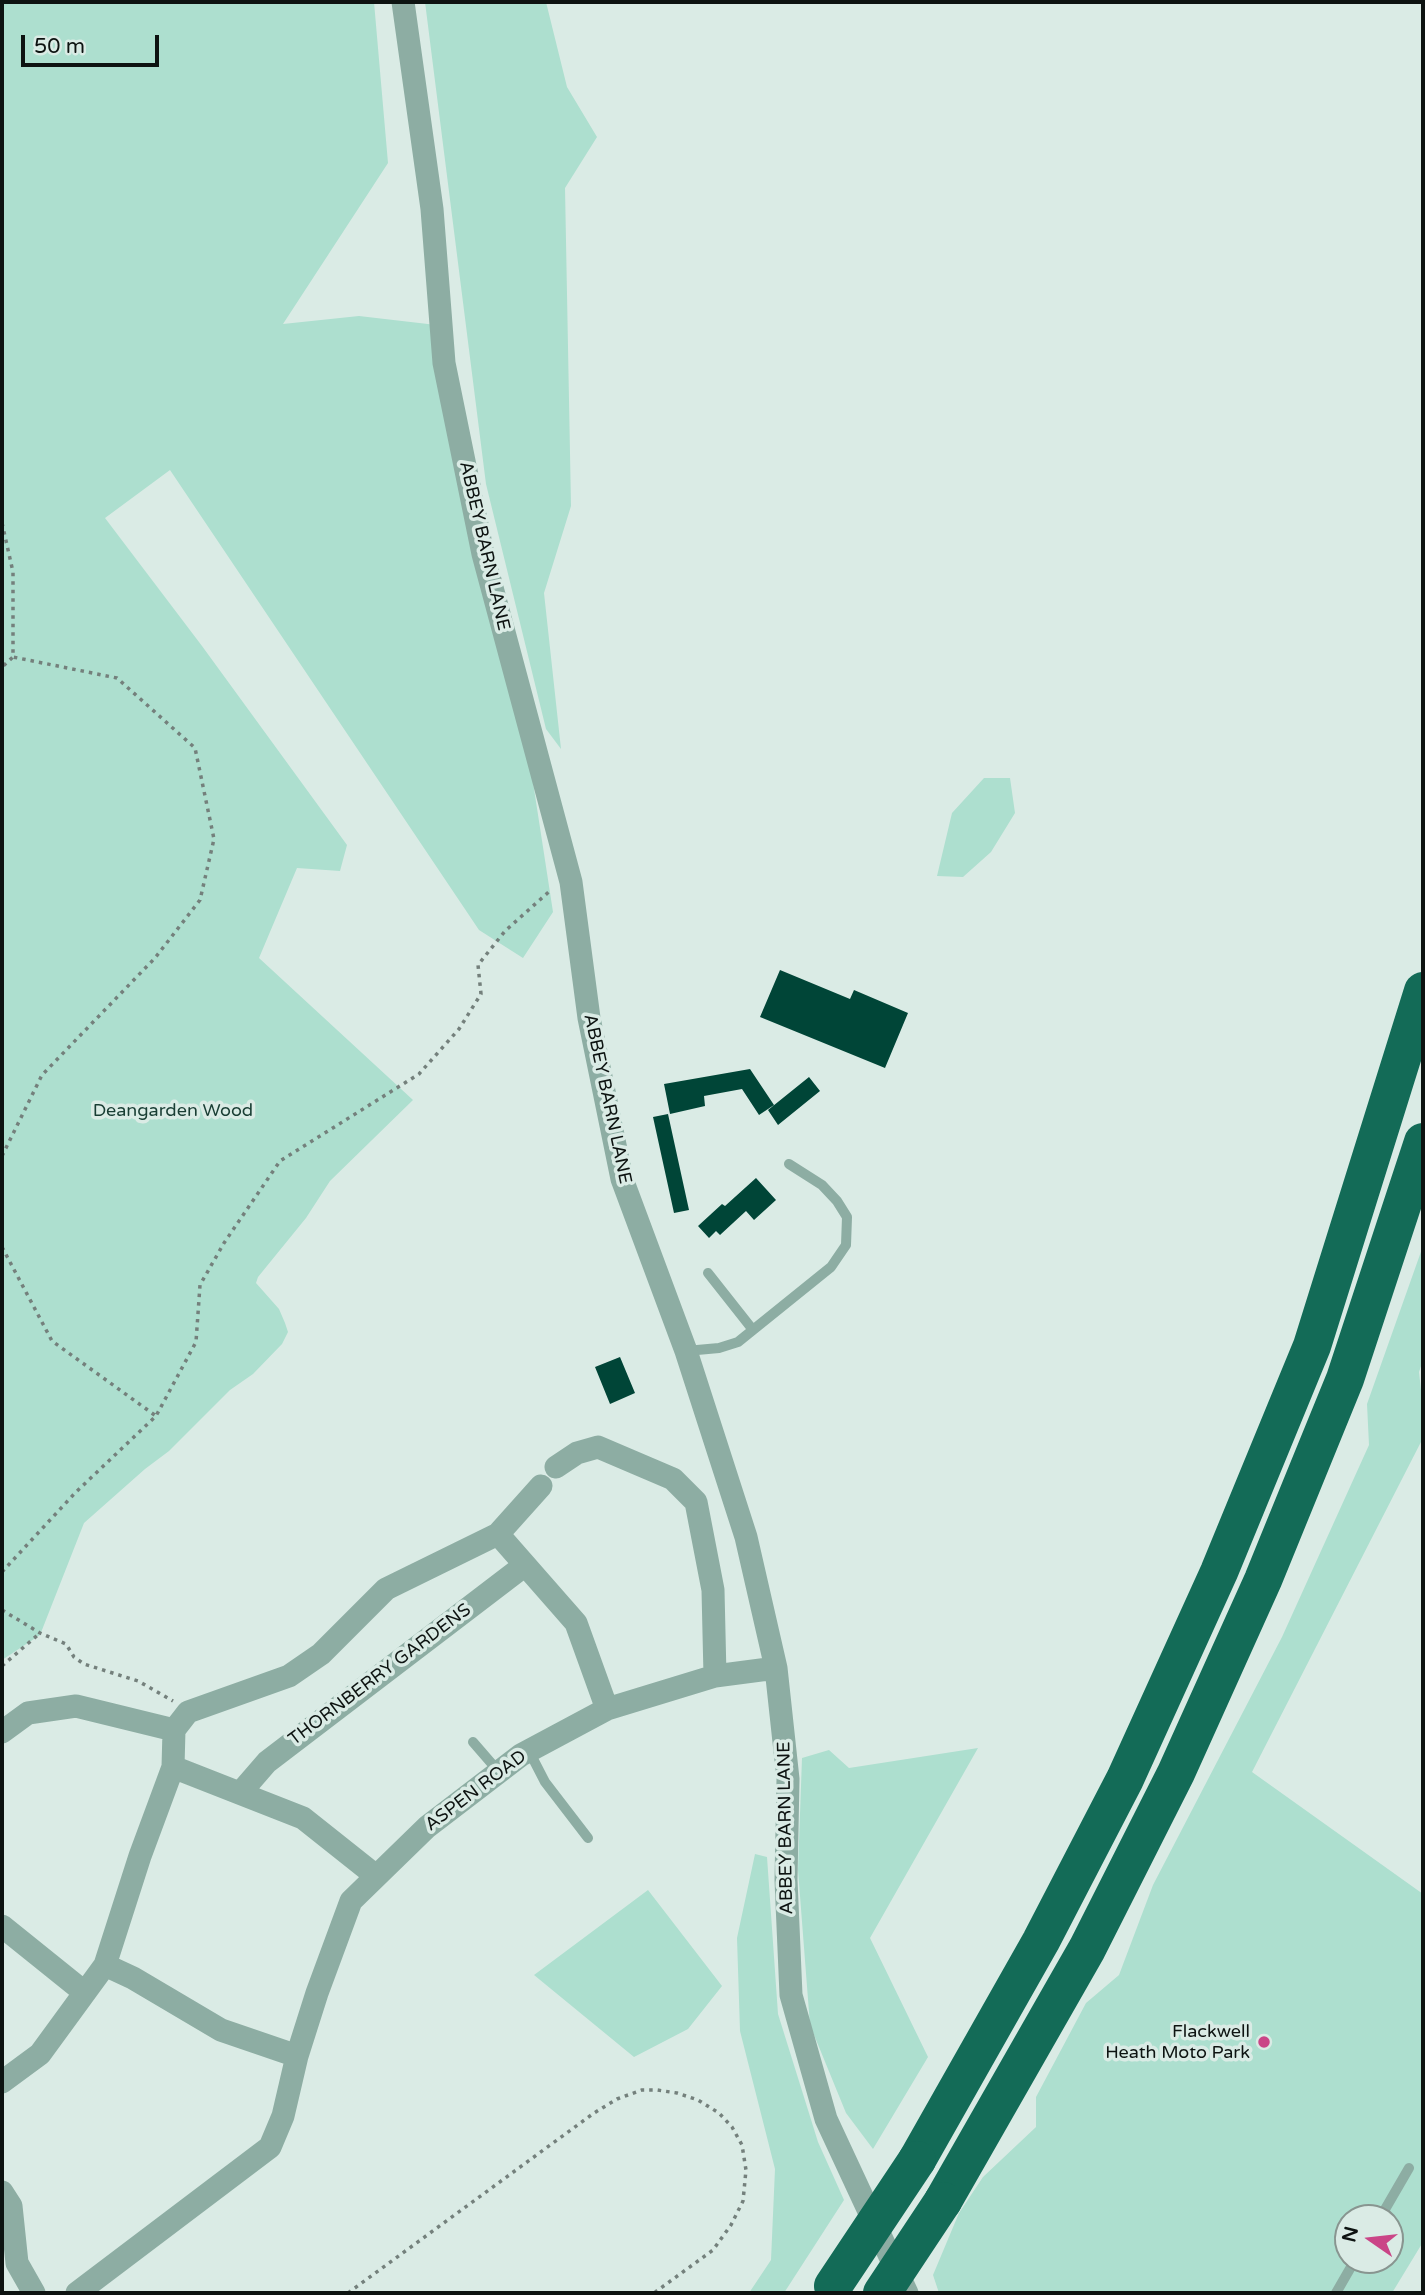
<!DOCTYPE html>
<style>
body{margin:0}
#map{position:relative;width:1425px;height:2295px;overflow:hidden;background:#daebe5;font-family:"Varela Round",sans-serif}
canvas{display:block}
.frame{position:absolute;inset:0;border:4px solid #0d1311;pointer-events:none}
.north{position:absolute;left:1334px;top:2204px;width:70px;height:70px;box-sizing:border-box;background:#daebe5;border:2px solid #889590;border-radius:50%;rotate:284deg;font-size:19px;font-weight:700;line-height:28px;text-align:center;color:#0d1311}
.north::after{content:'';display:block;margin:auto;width:24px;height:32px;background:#ca4587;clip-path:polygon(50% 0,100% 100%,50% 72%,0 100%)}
.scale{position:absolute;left:21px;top:35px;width:138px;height:32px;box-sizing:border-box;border:4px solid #0d1311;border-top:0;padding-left:9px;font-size:21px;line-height:24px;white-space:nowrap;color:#0d1311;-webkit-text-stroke:5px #daebe5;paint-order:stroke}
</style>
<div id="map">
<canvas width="1425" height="2295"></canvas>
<div class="frame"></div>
<div class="north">N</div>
<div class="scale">50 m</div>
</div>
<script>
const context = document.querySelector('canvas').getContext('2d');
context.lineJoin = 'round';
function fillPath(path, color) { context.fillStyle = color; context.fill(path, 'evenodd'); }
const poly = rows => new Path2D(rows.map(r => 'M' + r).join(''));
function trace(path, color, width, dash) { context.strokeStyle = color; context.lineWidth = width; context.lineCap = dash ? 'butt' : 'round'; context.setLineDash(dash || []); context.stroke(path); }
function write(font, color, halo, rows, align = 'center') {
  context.font = font + ' "Varela Round",sans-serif'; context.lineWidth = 7; context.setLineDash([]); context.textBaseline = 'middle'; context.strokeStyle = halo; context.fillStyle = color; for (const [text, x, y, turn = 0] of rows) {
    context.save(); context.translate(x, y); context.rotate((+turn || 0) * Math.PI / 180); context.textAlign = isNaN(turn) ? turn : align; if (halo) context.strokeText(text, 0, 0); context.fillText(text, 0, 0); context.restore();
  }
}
fillPath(poly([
 [2,2,374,2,388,163,283,324,359,316,445,326,522,711,553,912,523,958,479,930,170,470,105,518,202,646,347,845,340,871,297,868,259,958,413,1100,330,1181,306,1218,258,1277,256,1283,279,1309,285,1323,288,1332,282,1344,253,1374,230,1390,169,1451,145,1469,84,1523,40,1635,2,1660],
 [425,2,546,2,567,87,597,137,565,188,571,506,544,593,561,749,546,729,486,484],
 [984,778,1010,778,1015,813,991,852,963,877,937,876,952,813],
 [1423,1246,1423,1360,1419,1372,1423,1408,1423,1438,1252,1772,1423,1894,1423,2242,1392,2293,939,2293,933,2275,959,2213,983,2177,1036,2127,1036,2097,1086,2003,1119,1975,1153,1885,1282,1637,1369,1445,1367,1404],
 [1348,2218,1390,2218,1390,2260,1348,2260],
 [978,1748,870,1938,928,2057,873,2149,846,2113,810,2025,798,1870,802,1758,829,1750,849,1768],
 [755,1854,767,1857,778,2014,818,2142,844,2200,784,2293,749,2293,771,2260,775,2169,740,2031,737,1938],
 [648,1890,722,1986,688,2029,634,2057,534,1975]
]), '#addfcf');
fillPath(poly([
 [780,970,850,999,854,990,908,1013,885,1068,760,1017],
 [750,1069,774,1105,759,1115,742,1089,704,1096,705,1106,670,1114,664,1084],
 [809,1077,820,1091,778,1125,768,1110],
 [668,1114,689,1210,674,1213,653,1117],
 [756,1178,776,1200,754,1220,746,1211,720,1235,716,1231,709,1238,698,1226,722,1204,725,1206],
 [620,1357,635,1393,610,1404,595,1367]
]), '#004537');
trace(poly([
 [2,523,13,572,13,657,2,667],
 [2,1156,42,1075,155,958,200,900,214,839,195,748,117,678,13,657],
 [2,1247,52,1341,156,1416],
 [2,1572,75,1493,156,1416,196,1342,200,1285,224,1243,280,1161,419,1074,459,1029,481,994,478,965,505,931,552,889],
 [2,1610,40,1633,66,1644,74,1657,84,1664,138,1681,173,1701],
 [2,1666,40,1633],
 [348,2293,594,2113,617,2099,642,2090,657,2090,677,2093,698,2100,719,2113,732,2127,742,2145,746,2170,743,2201,731,2225,713,2250,654,2293]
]), '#74807c', 3.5, [3.5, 5]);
trace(poly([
 [708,1273,753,1330],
 [686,1351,719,1348,738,1342,831,1267,846,1245,847,1217,837,1201,822,1185,789,1164],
 [473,1742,499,1772],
 [529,1751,545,1782,588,1838],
 [1380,2218,1409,2168],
 [1336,2293,1355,2260]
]), '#8dada3', 10);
trace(poly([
 [403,2,432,209,444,363,483,554,571,882,589,1018,622,1179,686,1351,746,1537,776,1668,788,1779,786,1880,791,1995,826,2119,907,2293],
 [556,1467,577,1453,598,1447,673,1479,696,1502,713,1590,715,1676],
 [498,1534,541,1486],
 [174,1730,173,1767,303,1818,376,1876],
 [2,1732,28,1713,76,1706,174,1730,188,1712,289,1676,321,1654,386,1589,498,1534,576,1623,607,1709],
 [241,1792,267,1762,525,1565],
 [2,1926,84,1992],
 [105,1965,133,1978,221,2030,297,2056],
 [2,2082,40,2054,105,1965,140,1856,173,1767],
 [2,2192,11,2206,17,2263,34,2293],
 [77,2293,270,2147,283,2116,297,2056,317,1993,351,1901,427,1827,521,1755,607,1709,715,1676,776,1668]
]), '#8dada3', 23);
trace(poly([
 [917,2160,1041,1941,1125,1779,1219,1572,1312,1346,1423,991],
 [943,2201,1087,1949,1176,1773,1263,1580,1345,1379,1423,1142]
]), '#136b57', 38);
trace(poly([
 [833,2286,917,2160],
 [882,2293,943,2201]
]), '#136b57', 38);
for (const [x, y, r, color] of [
 [1264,2042,7,"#ca4587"]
]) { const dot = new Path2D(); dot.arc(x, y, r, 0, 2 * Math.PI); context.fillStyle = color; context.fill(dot); trace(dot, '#daebe5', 2.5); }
write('18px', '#0d1311', '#daebe5', [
 ["ABBEY BARN LANE",484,546,77],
 ["ABBEY BARN LANE",607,1099,78],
 ["THORNBERRY GARDENS",380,1675,-37],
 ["ASPEN ROAD",476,1791,-37],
 ["ABBEY BARN LANE",786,1828,-91]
]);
write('18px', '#193e34', '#daebe5', [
 ["Deangarden Wood",173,1111]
]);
write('18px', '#0d1311', '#daebe5', [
 ["Flackwell",1250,2032],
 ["Heath Moto Park",1250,2053]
], 'right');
</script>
